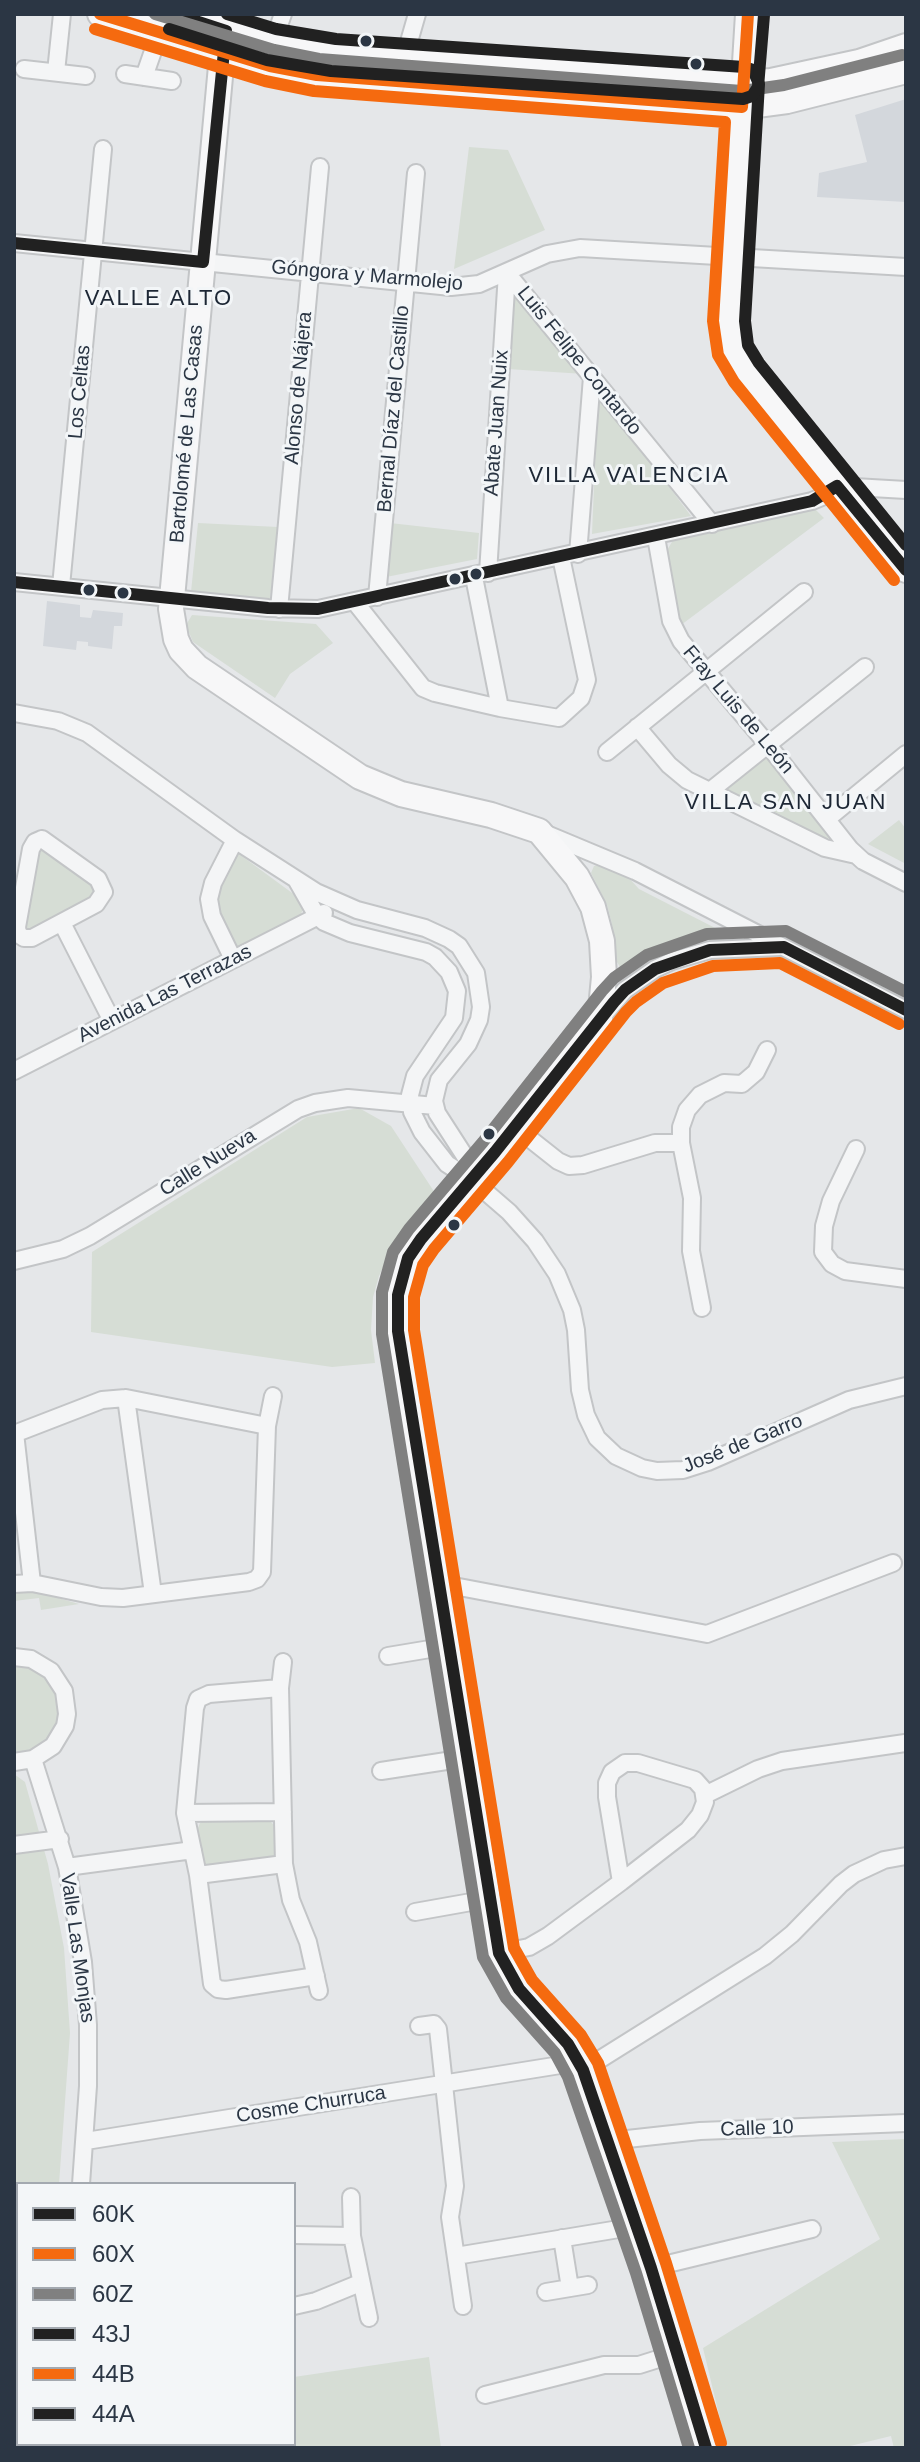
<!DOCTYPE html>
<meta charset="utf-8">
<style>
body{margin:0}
#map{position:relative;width:920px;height:2462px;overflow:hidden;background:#e5e7e9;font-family:Helvetica,sans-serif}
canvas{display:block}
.frame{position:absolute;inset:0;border:16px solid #2b3644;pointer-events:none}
.legend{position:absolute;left:16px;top:2182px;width:280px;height:264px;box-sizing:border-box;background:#f3f6f8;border:2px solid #a3a9b0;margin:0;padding:10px 14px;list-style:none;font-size:24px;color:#2b3644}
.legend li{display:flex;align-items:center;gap:16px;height:40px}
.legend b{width:40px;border:2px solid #a3a9b0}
</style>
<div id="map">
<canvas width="920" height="2462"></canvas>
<div class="frame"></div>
<ul class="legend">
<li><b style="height:10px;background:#212121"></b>60K</li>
<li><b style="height:10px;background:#f56a0f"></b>60X</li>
<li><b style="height:10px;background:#808080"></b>60Z</li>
<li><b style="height:10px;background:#212121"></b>43J</li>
<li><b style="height:10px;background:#f56a0f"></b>44B</li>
<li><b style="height:10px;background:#212121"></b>44A</li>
</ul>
</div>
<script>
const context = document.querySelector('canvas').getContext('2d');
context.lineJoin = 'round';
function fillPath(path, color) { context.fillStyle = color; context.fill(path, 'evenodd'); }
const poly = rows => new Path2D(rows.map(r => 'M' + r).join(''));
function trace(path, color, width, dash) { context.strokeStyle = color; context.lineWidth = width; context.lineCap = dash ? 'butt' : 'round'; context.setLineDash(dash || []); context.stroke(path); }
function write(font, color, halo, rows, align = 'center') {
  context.font = font + ' Helvetica,sans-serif'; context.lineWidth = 6; context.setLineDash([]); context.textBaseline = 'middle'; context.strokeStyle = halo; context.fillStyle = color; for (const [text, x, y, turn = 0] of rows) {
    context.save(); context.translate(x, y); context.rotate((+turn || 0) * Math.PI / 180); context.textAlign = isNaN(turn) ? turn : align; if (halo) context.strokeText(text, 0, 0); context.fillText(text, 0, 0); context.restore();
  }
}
fillPath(poly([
 [906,99,906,202,817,197,819,173,867,162,855,115],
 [47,601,80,605,80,617,91,618,93,610,123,613,122,626,114,626,112,649,88,646,88,642,77,641,76,650,43,646]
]), '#d3d7dc');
fillPath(poly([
 [469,147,508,150,545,230,454,269],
 [512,288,584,374,508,369],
 [598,392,691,516,592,534],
 [814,508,824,518,681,625,666,552,673,540],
 [198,523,278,527,270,600,191,592],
 [390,523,479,533,477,559,386,577],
 [192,615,316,624,333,643,290,674,275,698,193,642,186,625],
 [765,757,773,760,830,837,826,840,723,790],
 [899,820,906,829,906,864,868,844],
 [38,844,96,882,98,895,26,934,23,933],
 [239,854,299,898,303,910,299,917,235,948,214,909,214,890,236,855],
 [598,865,627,876,639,889,723,932,724,936,679,947,634,968,620,967,613,955,612,924,607,905,591,873,594,866],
 [359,1108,391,1126,437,1196,396,1239,379,1276,373,1297,371,1330,375,1363,332,1367,91,1332,92,1252,307,1117],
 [14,1589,38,1592,79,1604,41,1610,39,1598,14,1601],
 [14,1666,28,1668,46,1678,56,1696,59,1706,56,1726,51,1735,36,1749,17,1754,14,1754],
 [14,1774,25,1782,48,1864,64,1948,70,2033,59,2184,18,2184,18,2285,14,2285],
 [205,1820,269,1820,276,1827,275,1855,272,1859,203,1867,196,1833,200,1823],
 [906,2139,906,2448,894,2448,891,2436,842,2448,727,2448,703,2348,880,2239,832,2142],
 [429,2357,441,2448,116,2448,117,2444,294,2444,294,2377]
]), '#d6ddd5');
const street = poly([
 [272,45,283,14],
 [402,66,417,14],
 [24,69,86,76],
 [56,72,62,14],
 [125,74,172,81],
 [144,77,160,31],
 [14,243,451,287,479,284,547,254,580,248,906,267],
 [507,273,712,524],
 [656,537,671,621,681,641,768,745,850,849,863,861,906,883],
 [578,554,592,377],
 [488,573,507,273],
 [474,577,500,708],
 [14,582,268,608,318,609,812,501,824,496,837,486,906,490],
 [61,586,103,149],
 [377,597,416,173],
 [355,602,423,688,435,693,500,708,559,718,581,698,587,680,561,557],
 [279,609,320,167],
 [14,713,58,721,87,733,235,840,316,892,357,910,425,928,449,939,459,946,476,973,481,1007,479,1020,468,1044,439,1080,434,1101,437,1113,466,1158,472,1180],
 [637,727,669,765,687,780,825,848,856,855],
 [607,752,804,592],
 [710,791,865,667],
 [827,819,906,754],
 [544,833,635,871,906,1010],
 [42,839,98,879,104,892,96,904,32,938,24,938,18,934,17,927,31,849,35,842,42,839],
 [297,881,317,916,324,922,350,933,426,952,435,957,449,972,457,991,454,1018,415,1076,410,1095,412,1112,422,1132,447,1164,472,1180,509,1212,535,1241,557,1274,572,1310,576,1330,580,1390,586,1415,597,1438,616,1456,642,1468,657,1471,683,1470,708,1462,849,1400,906,1386],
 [62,923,112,1021],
 [233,959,212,916,209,899,213,883,235,840],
 [601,1018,625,990,655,969,672,961,710,950,779,947],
 [14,1071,324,913],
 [515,1127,558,1161,569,1166,583,1165,655,1143,681,1143],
 [856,1149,831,1201,824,1226,823,1252,832,1264,845,1271,906,1279],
 [14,1261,63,1249,90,1236,298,1109,315,1103,348,1098,435,1106],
 [702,1308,691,1251,692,1198,681,1143,681,1127,687,1110,700,1095,724,1083,742,1084,756,1072,767,1050],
 [126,1398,153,1594],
 [15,1433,32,1583],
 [14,1434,102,1400,126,1398,267,1426],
 [438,1583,707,1634,893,1563],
 [14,1584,32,1583,101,1597,123,1598,249,1582,257,1579,262,1572,267,1426,273,1396],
 [388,1656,448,1646],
 [14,1657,31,1659,51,1671,64,1691,67,1714,65,1726,53,1746,33,1759,14,1762],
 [283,1662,280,1688,284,1864,291,1900,308,1942,319,1991],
 [280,1688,209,1694,198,1699,195,1708,185,1813,198,1875,212,1984,218,1989,226,1990,316,1976],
 [33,1759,67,1867,83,1962,88,2025,88,2086,81,2184],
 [381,1771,466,1758],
 [705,1795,758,1769,782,1761,905,1743],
 [185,1813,283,1812],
 [14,1845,60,1839],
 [67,1867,193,1850],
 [198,1875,284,1864],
 [415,1912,488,1899],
 [499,1953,529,1947,548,1936,621,1882,688,1830,700,1815,705,1802,703,1789,695,1780,638,1763,625,1763,612,1772,607,1783,607,1797,621,1882],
 [419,2026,434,2024,438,2029,455,2186,450,2217,463,2306],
 [583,2070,765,1956,792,1934,841,1884,854,1874,884,1860,906,1856],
 [86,2141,579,2062],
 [609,2141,700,2131,906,2123],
 [351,2197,352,2236,369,2318],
 [14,2209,18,2208],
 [294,2235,352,2236],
 [562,2238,570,2288],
 [456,2256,637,2226],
 [651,2268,812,2229],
 [546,2292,588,2285],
 [294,2306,316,2301,360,2283],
 [485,2395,604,2365,639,2365,677,2353],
 [16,2448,18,2441]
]);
const secondary = poly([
 [100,14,270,66,317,75,742,107,787,101,906,71],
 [174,14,272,45,334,55,743,83,771,81,859,62,906,46],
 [748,14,729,322,733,350,746,372,906,570],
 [226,31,221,66,171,609,176,639,181,650,197,667,360,777,401,794,491,815,539,831,577,877,593,907,602,941,604,977,600,1019,495,1152,414,1248,402,1277,396,1310,488,1899,499,1953,519,1989,568,2044,583,2070,651,2268,706,2448]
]);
trace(street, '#c3c5c7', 20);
trace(secondary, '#c3c5c7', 28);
trace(street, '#f4f5f6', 16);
trace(secondary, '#f7f7f8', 24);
trace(poly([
 [14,243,203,262,226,31,174,14],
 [14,582,268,608,318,609,812,501,837,486,906,570],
 [706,2448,651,2268,583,2070,568,2044,519,1989,499,1953,398,1331,398,1295,408,1258,421,1239,495,1152,614,1002,625,990,655,969,710,950,784,947,906,1010]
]), '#212121', 12);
trace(poly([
 [95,29,265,81,314,91,725,122,713,321,718,355,734,382,894,580],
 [721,2443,666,2263,598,2063,581,2035,532,1980,514,1948,414,1330,414,1297,423,1265,434,1249,508,1162,626,1012,636,1002,663,983,713,966,780,963,899,1024]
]), '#f56a0f', 12);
trace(poly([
 [155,14,274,50,319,59,742,91,784,85,902,55],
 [689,2448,636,2273,568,2077,555,2053,506,1998,483,1957,382,1334,382,1292,393,1252,409,1229,483,1142,602,991,614,978,647,955,707,934,786,931,906,992]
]), '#808080', 12);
trace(poly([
 [227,14,276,29,336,39,744,67,753,70,759,84,745,321,748,345,759,363,906,545]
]), '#212121', 12);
trace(poly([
 [100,14,270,66,317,75,742,107,748,14]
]), '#f56a0f', 12);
trace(poly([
 [169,29,267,60,331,71,743,99,752,96,758,87,764,15]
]), '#212121', 12);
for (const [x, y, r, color] of [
 [366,41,7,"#2b3644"],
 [696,64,7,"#2b3644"],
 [476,574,7,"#2b3644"],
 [455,579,7,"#2b3644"],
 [89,590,7,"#2b3644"],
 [123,593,7,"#2b3644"],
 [489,1134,7,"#2b3644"],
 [454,1225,7,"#2b3644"]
]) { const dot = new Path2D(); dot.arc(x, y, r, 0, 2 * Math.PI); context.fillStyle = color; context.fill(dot); trace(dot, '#f3f6f8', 3); }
write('20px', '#2b3644', '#f3f6f8', [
 ["Góngora y Marmolejo",367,276,5],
 ["Luis Felipe Contardo",579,361,51],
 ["Alonso de Nájera",299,388,-85],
 ["Los Celtas",80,392,-85],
 ["Bernal Díaz del Castillo",394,409,-85],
 ["Abate Juan Nuix",497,423,-86],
 ["Bartolomé de Las Casas",187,434,-85],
 ["Fray Luis de León",738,710,50],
 ["Avenida Las Terrazas",165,994,-27],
 ["Calle Nueva",208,1163,-32],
 ["José de Garro",743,1444,-22],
 ["Valle Las Monjas",77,1948,82],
 ["Cosme Churruca",311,2105,-9],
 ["Calle 10",757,2129,-2]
]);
context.letterSpacing = '2px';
write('22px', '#1d2735', '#f3f6f8', [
 ["VALLE ALTO",159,299],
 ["VILLA VALENCIA",629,476],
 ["VILLA SAN JUAN",786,803]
]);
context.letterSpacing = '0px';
</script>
